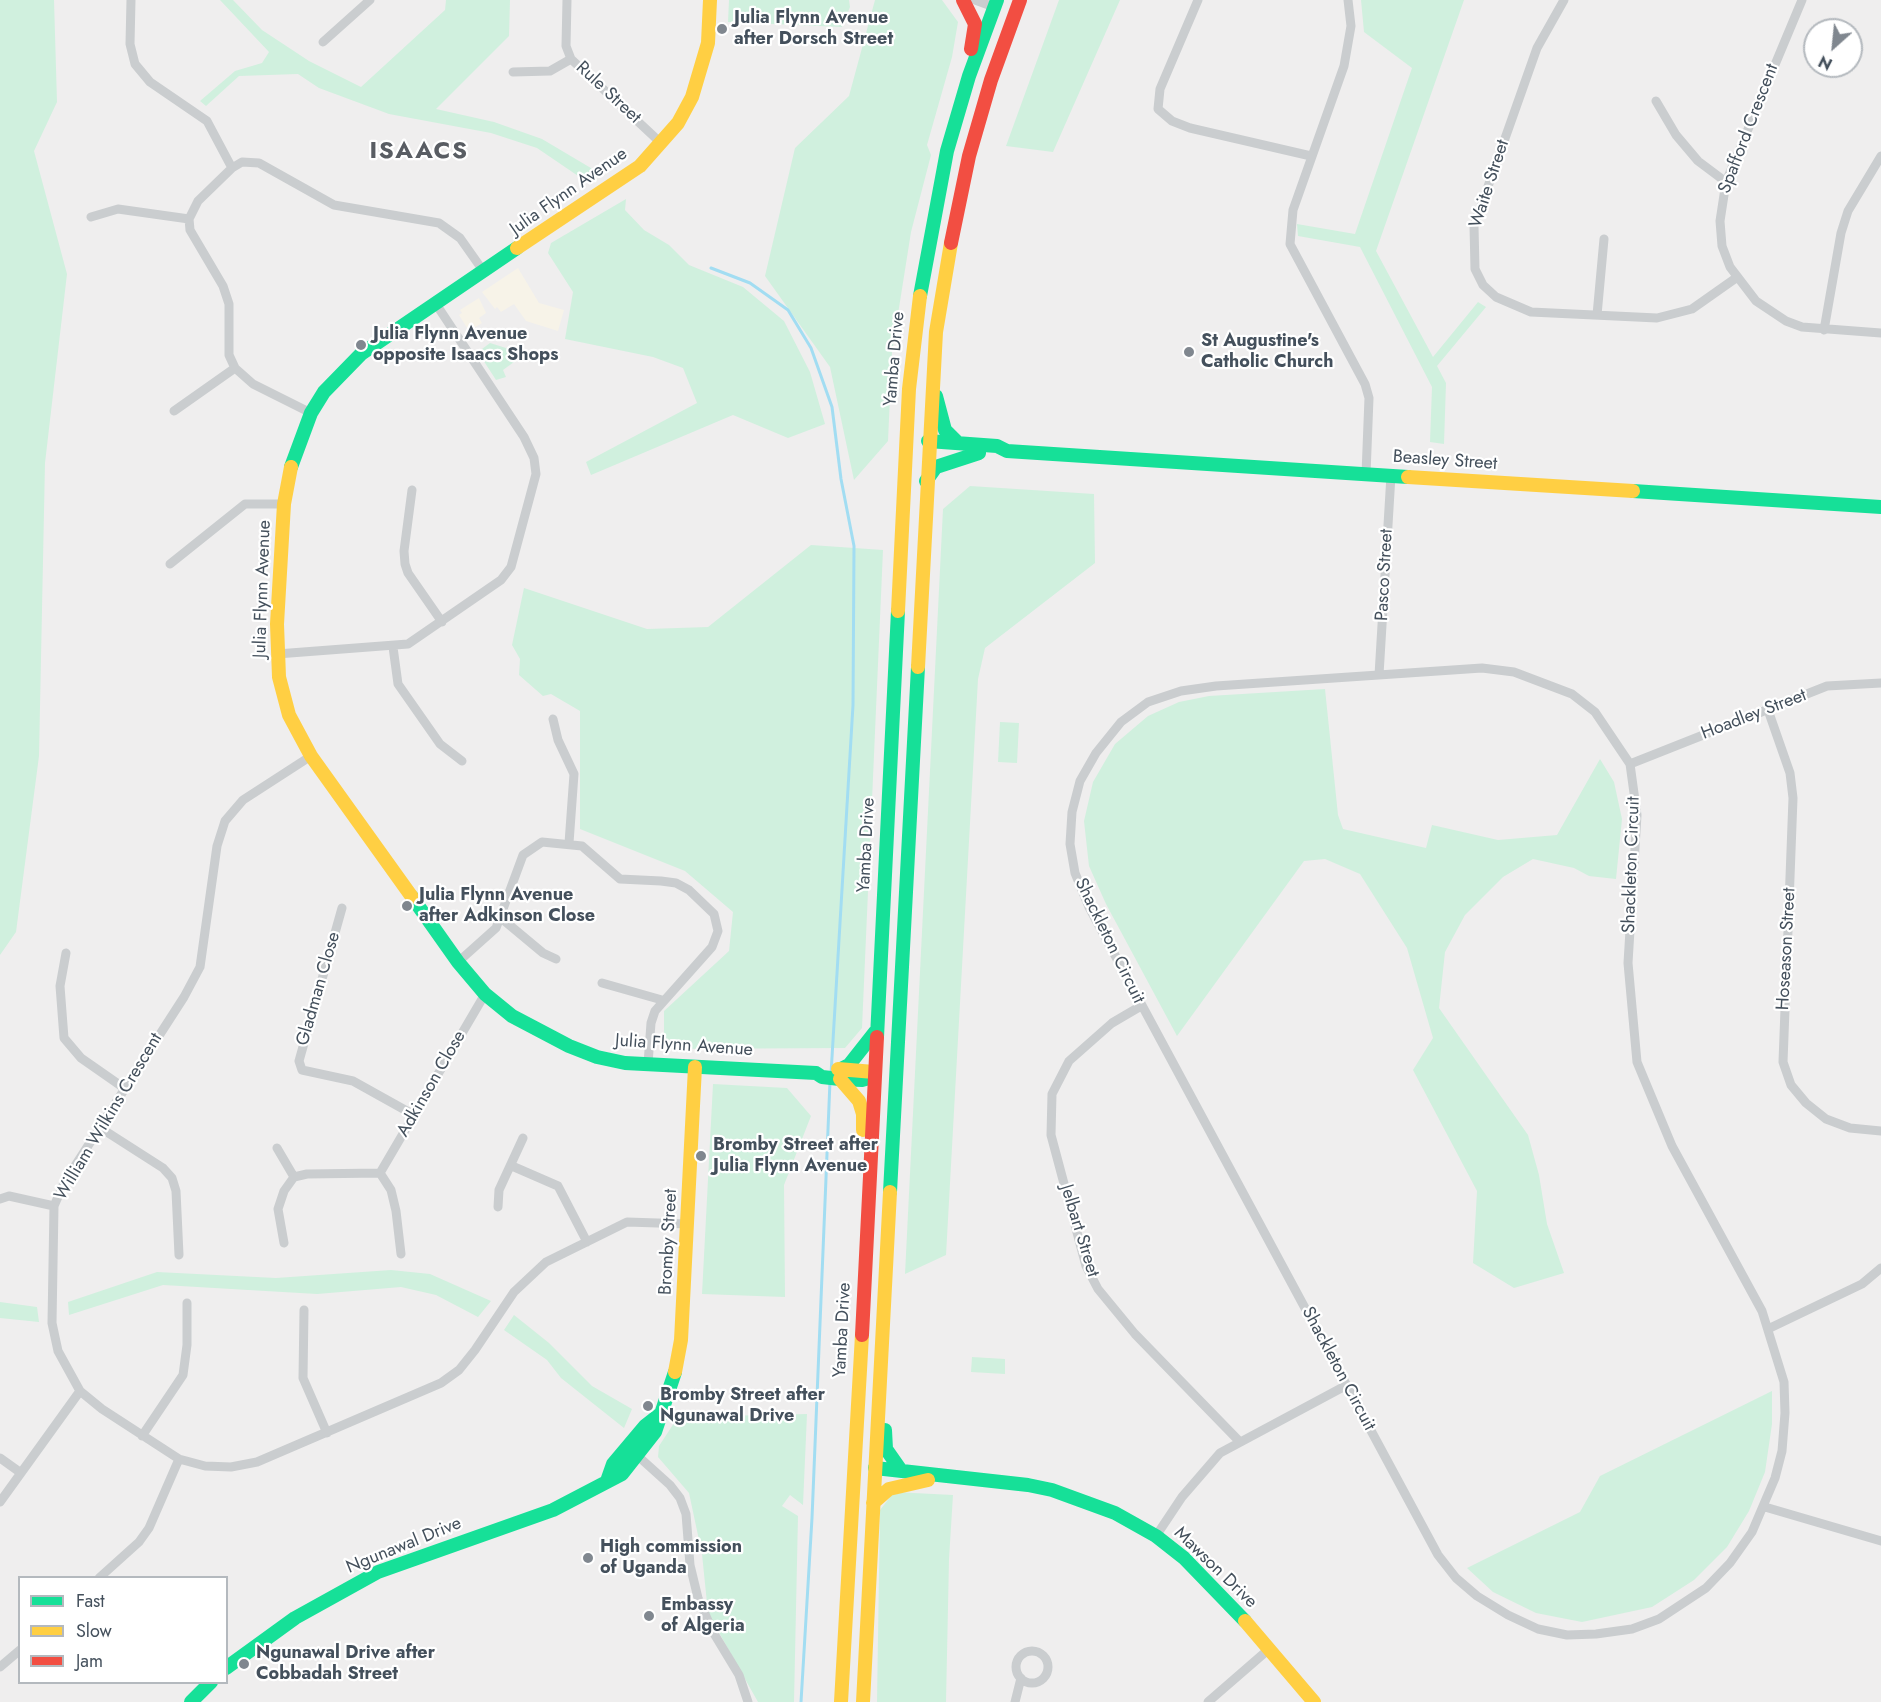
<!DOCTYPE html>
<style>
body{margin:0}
#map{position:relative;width:1881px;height:1702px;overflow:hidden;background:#efeeee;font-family:Jost,sans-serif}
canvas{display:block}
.legend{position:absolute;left:18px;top:1576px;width:210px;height:108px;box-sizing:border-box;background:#fff;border:2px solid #b4b9be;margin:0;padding:8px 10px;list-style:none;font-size:18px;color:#44505c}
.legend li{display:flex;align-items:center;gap:12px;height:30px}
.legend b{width:30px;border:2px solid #b4b9be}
.north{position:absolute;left:1803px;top:18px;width:60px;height:60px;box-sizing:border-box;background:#fff;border:2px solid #b4b9be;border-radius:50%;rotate:207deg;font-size:16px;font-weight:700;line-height:24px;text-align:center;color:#44505c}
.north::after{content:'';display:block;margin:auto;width:21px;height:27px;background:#80878f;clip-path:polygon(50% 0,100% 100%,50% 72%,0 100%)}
</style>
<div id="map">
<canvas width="1881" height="1702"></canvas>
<ul class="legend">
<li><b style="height:8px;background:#16e098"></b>Fast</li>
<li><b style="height:8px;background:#ffcf43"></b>Slow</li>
<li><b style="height:8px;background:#f24e42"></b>Jam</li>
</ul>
<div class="north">N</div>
</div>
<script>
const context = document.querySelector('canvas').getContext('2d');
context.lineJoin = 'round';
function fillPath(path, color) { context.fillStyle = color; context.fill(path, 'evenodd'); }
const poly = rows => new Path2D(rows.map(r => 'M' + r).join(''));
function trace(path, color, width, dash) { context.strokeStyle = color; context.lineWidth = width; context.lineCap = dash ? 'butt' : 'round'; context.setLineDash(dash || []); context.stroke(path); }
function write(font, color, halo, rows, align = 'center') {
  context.font = font + ' Jost,sans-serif'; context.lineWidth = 4.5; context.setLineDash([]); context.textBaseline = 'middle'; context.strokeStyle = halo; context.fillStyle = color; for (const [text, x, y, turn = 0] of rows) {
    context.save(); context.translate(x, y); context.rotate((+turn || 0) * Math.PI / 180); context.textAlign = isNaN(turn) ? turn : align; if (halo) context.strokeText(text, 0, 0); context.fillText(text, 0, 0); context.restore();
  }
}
fillPath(poly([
 [518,268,539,303,564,310,558,331,526,321,514,304,501,312,497,307,495,309,482,292],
 [479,298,486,313,479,318,482,323,469,331,459,315,462,313,460,310]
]), '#f7f3e8');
fillPath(poly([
 [0,0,54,0,57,102,34,151,67,274,45,463,39,756,16,932,0,955],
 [220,0,233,0,262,30,309,61,361,87,445,10,446,0,510,0,509,36,436,109,494,122,542,139,601,174,587,182,537,148,491,133,389,114,319,88,298,74,239,76,206,106,200,101,235,71,262,63,269,52],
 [729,0,849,0,850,7,842,27,728,22],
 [875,0,942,0,958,22,952,57,927,145,931,155,911,232,892,352,888,441,854,480,830,367,765,276,795,148,849,96],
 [1059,0,1120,0,1053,152,1006,146],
 [1361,0,1464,0,1376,251,1433,357,1478,302,1486,307,1437,366,1446,383,1444,444,1430,442,1432,387,1360,247,1298,236,1297,224,1355,234,1412,68,1364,32],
 [626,199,625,210,644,230,669,245,689,265,743,287,784,321,810,372,825,424,788,438,733,415,591,475,586,462,697,403,683,368,653,357,565,339,573,292,548,253,551,243],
 [490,343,525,354,503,370,506,377,496,380,478,352],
 [970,486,1094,494,1095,563,985,648,978,679,946,1255,905,1274,943,509],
 [811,545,883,550,862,1028,845,1048,664,1049,664,1011,729,951,733,912,685,871,580,829,580,711,551,694,543,696,519,675,520,659,512,645,524,588,647,629,708,627],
 [1325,689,1338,815,1343,829,1426,848,1432,825,1498,840,1557,835,1600,759,1614,782,1622,819,1616,879,1589,876,1574,868,1533,859,1503,877,1465,915,1445,952,1439,1008,1528,1135,1539,1175,1547,1224,1564,1273,1514,1288,1473,1263,1477,1191,1413,1070,1433,1038,1407,948,1360,874,1325,859,1304,861,1177,1036,1106,904,1089,866,1084,821,1093,782,1115,744,1148,716,1179,702,1209,696],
 [1000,722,1019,723,1017,763,998,762],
 [713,1084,787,1088,811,1116,784,1185,785,1297,702,1294],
 [391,1270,430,1274,491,1301,478,1317,436,1295,401,1287,317,1294,163,1285,69,1315,68,1302,157,1272,276,1278],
 [0,1302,37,1307,39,1322,0,1318],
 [514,1315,549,1343,592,1386,632,1409,624,1428,561,1378,547,1360,504,1330],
 [972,1357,1005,1359,1005,1374,971,1372],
 [1772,1391,1772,1424,1765,1472,1749,1511,1727,1547,1694,1580,1652,1607,1582,1622,1536,1613,1493,1592,1467,1568,1580,1512,1600,1476],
 [807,1414,803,1505,790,1495,782,1506,798,1516,794,1702,758,1702,708,1613,702,1554,689,1493,658,1457,659,1446,678,1417],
 [894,1492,953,1495,949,1559,946,1702,877,1702,880,1510]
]), '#d0f0de');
trace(poly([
 [711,268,750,283,788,310,811,348,832,407,841,479,854,546,853,705,831,1074],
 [801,1702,812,1518,830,1081]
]), '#a2ddf2', 3);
trace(poly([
 [131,0,130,44,135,64,150,82,207,121,232,168],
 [567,0,566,46,571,59,662,144],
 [975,0,994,7],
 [1198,0,1160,89,1158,109,1172,121,1190,128,1311,156],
 [1348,0,1351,26,1344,66,1293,210,1290,244,1365,384,1369,398,1366,474],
 [1564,0,1537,48,1474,226,1475,269,1483,285,1496,297,1531,312,1657,318,1692,309,1736,278],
 [1802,0,1726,182,1720,221,1722,246,1730,267,1756,301,1786,321,1802,327,1881,333],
 [323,42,370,0],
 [513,72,550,71,571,59],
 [1656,101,1676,135,1698,161,1726,182],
 [91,217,118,209,189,219],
 [1597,315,1604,239],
 [1824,330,1841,233,1848,211,1881,156],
 [174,411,235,368],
 [311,413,253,384,235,368,229,355,229,304,223,286,190,230,189,219,198,201,232,168,242,162,259,163,334,205,439,223,460,238,484,272],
 [412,490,404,551,405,564,408,573,442,622],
 [170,564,245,504,284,504],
 [393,647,398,684,440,744,462,761],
 [277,654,408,644,501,580,511,567,536,474,534,458,524,437,436,304],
 [1482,668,1514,672,1572,694,1595,712,1630,764,1637,815,1628,963,1637,1062,1672,1146,1762,1311,1784,1382,1785,1413,1782,1451,1775,1478,1752,1532,1730,1563,1706,1588,1659,1619,1632,1629,1596,1634,1567,1635,1538,1629,1508,1615,1477,1596,1456,1578,1438,1555,1089,907,1075,873,1070,844,1072,812,1080,781,1096,753,1121,722,1148,702,1181,691,1216,686,1482,668],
 [1379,675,1391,475],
 [1768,710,1790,773,1793,798,1783,1062,1791,1085,1806,1103,1826,1119,1850,1128,1881,1131],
 [553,719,558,740,574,774,569,843],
 [311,756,243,800,225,821,217,846,200,967,184,997,64,1183,54,1206,52,1323,58,1351,80,1391,102,1409,179,1459,205,1466,231,1467,257,1462,441,1383,459,1370,475,1350,514,1292,546,1262,627,1222,688,1224],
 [1630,764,1827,686,1881,683],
 [342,908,299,1061,302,1070,353,1081,414,1115],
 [501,918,543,953,556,959],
 [66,953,60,986,64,1038,81,1058,124,1088],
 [458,962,496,928,523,855,542,842,582,846,620,879,661,881,676,883,689,890,714,914,718,931,712,947,655,1011,651,1023,648,1064],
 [602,983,662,1000],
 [1141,1006,1112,1023,1069,1061,1052,1094,1051,1135,1086,1266,1098,1289,1135,1334,1239,1441],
 [99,1127,163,1168,172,1178,176,1191,179,1255],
 [277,1148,294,1177],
 [512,1166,558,1186,587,1242],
 [380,1173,485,994],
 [0,1199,9,1196,54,1206],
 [498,1207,499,1190,523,1138],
 [284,1243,278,1209,284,1191,294,1177,307,1174,380,1173,391,1190,396,1211,401,1254],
 [304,1310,303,1378,327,1433],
 [1770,1328,1862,1284,1881,1268],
 [142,1436,183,1375,187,1345,187,1303],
 [629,1448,670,1485,680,1498,686,1514,690,1565,698,1598,713,1632,739,1675,748,1702],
 [0,1458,21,1473],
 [0,1502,80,1391],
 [1765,1507,1881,1541],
 [1156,1536,1182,1497,1220,1453,1347,1385],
 [99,1578,139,1542,149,1528,179,1459],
 '1016 1667a16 16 0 1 1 32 0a16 16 0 1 1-32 0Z',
 [0,1667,20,1650],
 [1015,1702,1021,1678],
 [1208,1702,1269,1649]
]), '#cacdcf', 9);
trace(poly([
 [920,296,947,151,969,76,997,0],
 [936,396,945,430,958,443],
 [928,441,997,446,1007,451,1408,477],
 [291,467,311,413,324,392,361,354,517,248],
 [926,481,936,467,979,453],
 [1633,491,1881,507],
 [412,897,458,962,485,994,512,1016,569,1046,597,1057,625,1063,816,1073,822,1077,840,1079,862,1080,873,1077],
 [877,1037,898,611],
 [841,1069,849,1065,875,1032],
 [890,1192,918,667],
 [885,1430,886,1449,900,1469],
 [875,1468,1028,1485,1052,1490,1115,1513,1156,1536,1184,1558,1245,1621],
 [607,1481,613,1464,645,1426,659,1415],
 [226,1668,295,1618,378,1572,553,1510,622,1474,655,1432,675,1372],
 [191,1702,211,1682]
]), '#16e098', 14);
trace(poly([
 [517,248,640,166,678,123,692,97,708,43,710,0],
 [291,467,284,504,277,624,279,677,289,715,311,756,412,897],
 [1408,477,1633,491],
 [898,611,909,389,920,296],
 [918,667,936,332,951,243],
 [838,1069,874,1072],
 [840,1079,859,1101,863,1114,863,1130],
 [675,1372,681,1340,695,1067],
 [873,1503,889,1489,928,1480],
 [1245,1621,1314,1702],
 [841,1702,862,1335],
 [863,1702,890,1192]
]), '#ffcf43', 14);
trace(poly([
 [963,0,975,24,971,49],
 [951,243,969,156,991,80,1020,0],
 [862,1335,877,1037]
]), '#f24e42', 14);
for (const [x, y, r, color] of [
 [722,29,6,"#80878f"],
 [361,345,6,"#80878f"],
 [1189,352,6,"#80878f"],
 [407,906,6,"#80878f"],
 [701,1156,6,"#80878f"],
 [648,1406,6,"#80878f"],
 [588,1558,6,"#80878f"],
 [649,1616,6,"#80878f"],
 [244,1664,6,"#80878f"]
]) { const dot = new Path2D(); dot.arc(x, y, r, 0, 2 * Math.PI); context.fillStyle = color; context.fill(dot); trace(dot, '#fff', 2); }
write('bold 18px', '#44505c', '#fff', [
 ["Julia Flynn Avenue",734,19],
 ["after Dorsch Street",734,40],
 ["Julia Flynn Avenue",373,335],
 ["opposite Isaacs Shops",373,356],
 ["St Augustine's",1201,342],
 ["Catholic Church",1201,363],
 ["Julia Flynn Avenue",419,896],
 ["after Adkinson Close",419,917],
 ["Bromby Street after",713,1146],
 ["Julia Flynn Avenue",713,1167],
 ["Bromby Street after",660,1396],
 ["Ngunawal Drive",660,1417],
 ["High commission",600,1548],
 ["of Uganda",600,1569],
 ["Embassy",661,1606],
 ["of Algeria",661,1627],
 ["Ngunawal Drive after",256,1654],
 ["Cobbadah Street",256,1675]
], 'left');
write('18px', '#44505c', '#fff', [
 ["Rule Street",608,93,43],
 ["Spafford Crescent",1749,129,-69],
 ["Waite Street",1490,184,-72],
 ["Julia Flynn Avenue",569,192,-35],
 ["Yamba Drive",895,359,-85],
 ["Beasley Street",1445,461,4],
 ["Pasco Street",1385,575,-87],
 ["Julia Flynn Avenue",263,589,-88],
 ["Hoadley Street",1754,715,-21],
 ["Yamba Drive",867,845,-87],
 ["Shackleton Circuit",1632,865,-88],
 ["Shackleton Circuit",1109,941,64],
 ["Hoseason Street",1787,949,-87],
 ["Gladman Close",319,989,-74],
 ["Julia Flynn Avenue",684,1046,4],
 ["Adkinson Close",432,1084,-60],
 ["William Wilkins Crescent",109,1117,-59],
 ["Jelbart Street",1079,1231,73],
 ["Bromby Street",669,1242,-87],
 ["Yamba Drive",843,1330,-87],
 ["Shackleton Circuit",1338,1369,62],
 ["Ngunawal Drive",404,1546,-22],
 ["Mawson Drive",1215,1568,44]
]);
context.letterSpacing = '1.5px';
write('bold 24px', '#595d63', '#fff', [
 ["ISAACS",419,152]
]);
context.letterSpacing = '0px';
</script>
